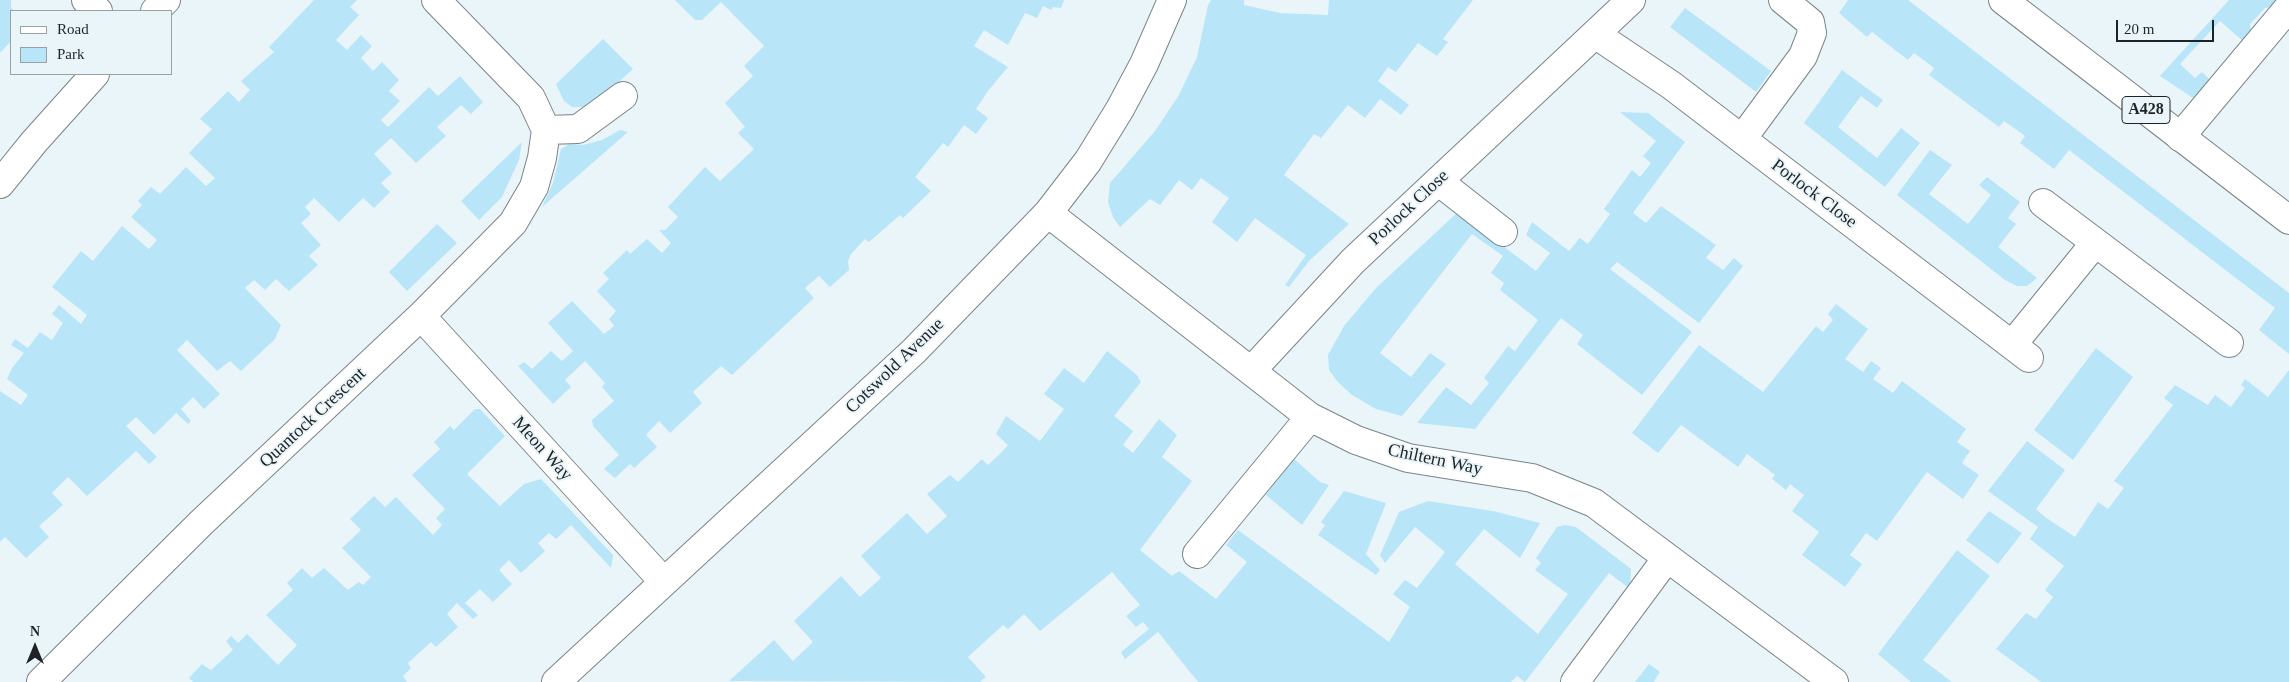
<!DOCTYPE html>
<style>
body{margin:0}
#map{position:relative;width:2289px;height:682px;overflow:hidden;background:#eaf5fa;font-family:Georgia,serif}
canvas{display:block}
.legend{position:absolute;left:10px;top:10px;width:162px;height:65px;box-sizing:border-box;background:#eaf5fa;border:1px solid #99a1a5;margin:0;padding:6px 9px;list-style:none;font-size:15px;color:#1f2325}
.legend li{display:flex;align-items:center;gap:10px;height:25px}
.legend b{width:25px;border:1px solid #99a1a5}
.north{position:absolute;left:10px;top:622px;width:50px;height:50px;-webkit-text-stroke:4px #eaf5fa;paint-order:stroke;rotate:0deg;font-size:14px;font-weight:700;line-height:20px;text-align:center;color:#1f2325}
.north::after{content:'';display:block;margin:auto;width:18px;height:22px;background:#1f2325;clip-path:polygon(50% 0,100% 100%,50% 72%,0 100%)}
.scale{position:absolute;left:2116px;top:20px;width:98px;height:22px;box-sizing:border-box;border:2px solid #1f2325;border-top:0;padding-left:6px;font-size:15px;line-height:18px;white-space:nowrap;color:#1f2325;-webkit-text-stroke:4px #eaf5fa;paint-order:stroke}
</style>
<div id="map">
<canvas width="2289" height="682"></canvas>
<ul class="legend">
<li><b style="height:6px;background:#fff"></b>Road</li>
<li><b style="height:14px;background:#b9e5f9"></b>Park</li>
</ul>
<div class="north">N</div>
<div class="scale">20 m</div>
</div>
<script>
const context = document.querySelector('canvas').getContext('2d');
context.lineJoin = 'round';
function fillPath(path, color) { context.fillStyle = color; context.fill(path, 'evenodd'); }
const poly = rows => new Path2D(rows.map(r => 'M' + r).join(''));
function trace(path, color, width, dash) { context.strokeStyle = color; context.lineWidth = width; context.lineCap = dash ? 'butt' : 'round'; context.setLineDash(dash || []); context.stroke(path); }
function write(font, color, halo, rows, align = 'center') {
  context.font = font + ' Georgia,serif'; context.lineWidth = 4; context.setLineDash([]); context.textBaseline = 'middle'; context.strokeStyle = halo; context.fillStyle = color; for (const [text, x, y, turn = 0] of rows) {
    context.save(); context.translate(x, y); context.rotate((+turn || 0) * Math.PI / 180); context.textAlign = isNaN(turn) ? turn : align; if (halo) context.strokeText(text, 0, 0); context.fillText(text, 0, 0); context.restore();
  }
}
fillPath(poly([
 [0,0,11,0,11,8,15,11,11,11,11,41,0,53],
 [314,0,357,0,350,7,359,15,336,40,347,50,361,35,372,46,361,58,373,71,382,62,399,80,389,91,400,101,381,120,388,127,429,87,438,96,460,76,483,102,471,114,461,105,437,127,446,136,416,163,391,138,374,154,392,173,381,183,390,192,374,208,363,198,339,222,314,198,305,207,311,214,301,223,321,245,309,256,318,265,289,291,276,279,265,290,254,280,245,288,281,325,275,339,241,371,230,361,217,371,187,340,177,350,220,394,204,409,193,397,181,409,191,421,188,424,176,413,154,435,136,417,126,426,157,457,149,464,136,451,87,496,68,477,52,493,63,505,39,526,49,537,26,558,5,537,0,542,0,391,21,405,28,395,7,379,12,368,24,353,11,345,15,339,28,348,40,332,52,340,63,323,52,314,59,305,81,324,87,315,52,287,81,251,93,261,122,226,149,249,157,240,131,217,142,205,138,201,151,187,160,194,186,167,206,186,215,178,189,153,212,129,200,119,228,91,239,102,250,90,241,81,274,52,269,47],
 [675,0,1064,0,1061,8,1053,7,1051,10,1043,6,1037,18,1025,13,1008,45,984,30,974,46,1008,67,988,91,976,109,988,118,976,134,964,125,948,147,943,143,915,177,931,191,903,218,900,215,869,242,865,239,851,254,848,261,849,270,830,287,819,276,805,288,814,298,732,375,721,366,693,392,702,403,670,433,659,421,646,435,657,447,634,468,630,464,615,478,604,469,619,455,593,426,592,420,614,401,602,387,605,383,585,361,565,380,571,387,553,404,518,366,524,362,532,369,551,351,562,361,573,351,548,323,572,301,604,334,614,326,609,319,616,311,597,291,609,279,603,273,627,250,630,254,647,239,662,253,671,243,659,230,665,230,678,217,668,207,705,167,720,181,754,149,738,133,745,127,725,103,753,76,744,66,764,46,721,2,702,20,695,20],
 [1211,0,1244,0,1244,5,1280,13,1328,15,1329,0,1473,0,1443,39,1448,42,1437,56,1418,43,1396,72,1388,67,1378,81,1409,105,1401,115,1380,99,1365,118,1348,105,1321,138,1314,134,1284,175,1349,224,1309,261,1289,287,1285,285,1306,255,1255,218,1237,242,1212,222,1229,198,1201,178,1192,190,1179,180,1160,205,1150,199,1120,227,1113,217,1108,202,1110,183,1155,131,1179,95,1197,57,1208,5],
 [1848,0,1908,0,2289,293,2289,354,2259,330,2275,308,2069,150,2054,169,2020,143,2025,136,2004,121,1999,127,1929,75,1934,68,1914,53,1908,60,1872,32,1867,37,1839,13],
 [2229,0,2280,0,2273,7,2265,8,2250,24,2251,30,2244,42,2220,21,2180,64,2195,78,2202,72,2209,79,2210,84,2206,89,2193,98,2160,76],
 [1685,8,1771,71,1756,92,1670,27],
 [603,39,633,69,599,100,585,107,572,107,564,101,556,84],
 [1842,70,1883,100,1877,108,1861,96,1838,127,1877,158,1901,128,1920,143,1885,187,1804,123],
 [1620,112,1648,113,1685,142,1633,213,1646,223,1661,206,1716,245,1706,258,1723,270,1734,258,1743,266,1699,323,1617,262,1610,269,1692,332,1642,395,1577,344,1583,335,1561,318,1475,429,1417,423,1446,387,1471,405,1489,383,1484,378,1508,346,1515,351,1538,320,1500,290,1504,283,1491,273,1503,256,1472,234,1380,353,1411,377,1430,353,1446,364,1402,416,1376,409,1352,395,1338,382,1329,370,1328,355,1344,326,1376,288,1458,212,1536,271,1550,253,1526,235,1532,222,1569,251,1580,238,1588,244,1610,214,1604,209,1632,170,1640,177,1651,163,1643,156,1656,141],
 [620,130,628,132,542,207,553,183,561,149,569,144,583,145,602,140],
 [522,142,519,160,502,197,479,220,461,201],
 [1930,150,1952,165,1929,194,1968,224,1991,195,1979,185,1987,177,2020,202,2008,218,2016,224,1998,247,2037,278,2027,286,2017,286,2005,280,1897,195],
 [437,224,457,243,407,291,389,272],
 [1836,304,1868,329,1845,359,1863,372,1871,361,1881,368,1873,379,1893,393,1902,381,1966,429,1957,442,1970,451,1962,463,1979,475,1963,499,1927,472,1877,541,1866,533,1850,555,1862,564,1845,587,1802,555,1819,532,1792,511,1804,495,1790,484,1786,490,1772,479,1775,475,1747,454,1738,467,1681,425,1658,453,1632,433,1699,345,1763,392,1816,326,1823,332,1833,320,1828,314],
 [2096,348,2133,377,2073,460,2034,430],
 [1107,351,1137,375,1141,382,1114,416,1133,431,1123,445,1133,453,1159,419,1177,435,1162,457,1192,481,1140,550,1172,576,1179,571,1216,599,1247,562,1226,545,1238,530,1389,642,1410,607,1393,594,1405,580,1417,588,1445,552,1415,527,1385,563,1380,555,1399,512,1428,501,1493,511,1540,523,1520,558,1484,529,1455,564,1538,634,1568,594,1535,570,1541,563,1536,558,1557,527,1565,525,1576,527,1631,569,1630,589,1609,573,1525,682,1517,676,1511,682,1198,682,1158,632,1125,659,1121,652,1149,629,1143,622,1136,627,1126,616,1140,605,1112,572,1040,631,1024,614,1008,629,1003,625,968,657,986,677,980,682,729,681,774,640,793,661,813,642,794,621,841,576,860,597,881,578,861,556,907,513,927,534,947,516,927,494,950,475,958,482,982,459,988,465,1002,452,1008,445,996,434,1006,416,1040,441,1064,409,1044,394,1064,368,1084,383],
 [2289,370,2289,682,2041,682,1996,649,2026,613,2036,619,2053,597,2045,590,2064,566,2030,539,2038,527,1988,491,2027,441,2065,470,2036,509,2045,517,2075,537,2098,502,2108,509,2124,488,2114,481,2173,405,2164,398,2175,385,2208,405,2215,395,2231,407,2245,388,2241,385,2245,379,2268,397],
 [475,409,480,409,505,436,467,474,500,506,524,484,541,479,613,555,611,568,571,525,556,539,549,533,538,543,545,551,521,573,509,560,499,570,512,584,493,602,480,589,465,603,478,615,473,619,457,603,447,614,458,627,436,647,431,642,408,663,411,668,403,676,407,682,193,682,189,678,202,664,211,670,233,650,226,641,231,636,238,643,247,634,278,665,297,645,266,615,293,590,287,583,302,568,312,578,324,568,348,590,359,582,363,585,371,577,342,548,361,530,350,519,374,496,385,507,396,497,433,535,442,525,436,518,445,509,412,475,440,449,434,442,450,426,454,430],
 [1292,457,1320,482,1329,485,1302,525,1266,495],
 [1344,491,1386,503,1366,554,1380,570,1376,575,1318,535,1325,525,1321,522],
 [1989,511,2022,533,1998,564,1966,540],
 [1957,550,1990,576,1923,660,1952,682,1911,682,1878,654],
 [1649,664,1660,672,1654,681,1655,682,1635,682]
]), '#b9e5f9');
const minor = poly([
 [86,0,98,11],
 [1631,0,1595,34,1671,85,2029,358],
 [155,11,166,0],
 [546,130,578,129,623,96],
 [2180,137,2289,7],
 [1742,139,1803,56,1812,33,1810,22,1783,0],
 [1438,181,1503,232],
 [0,184,34,142,95,74],
 [2043,203,2229,343],
 [1048,213,1310,417,1356,440,1408,458,1532,478,1594,503,1834,682],
 [421,316,664,582],
 [2012,345,2095,243],
 [1252,370,1353,261,1595,34],
 [1197,554,1310,417],
 [41,682,202,522,421,316,513,223,534,187,542,158,546,130,531,98,436,0],
 [556,682,914,351,1048,213,1088,161,1120,109,1144,64,1172,0],
 [1575,682,1667,558]
]);
const major = poly([
 [2003,0,2289,220]
]);
trace(minor, '#7a8488', 30);
trace(major, '#7a8488', 30);
trace(minor, '#fff', 28);
trace(major, '#fff', 28);
for (const [x, y, w] of [
 [2146,110,48]
]) { const box = new Path2D(); box.roundRect(x - w / 2, y - 13.5, w, 27, 4); context.fillStyle = '#eaf5fa'; context.fill(box); trace(box, '#1f2325', 1); }
write('bold 16px', '#1f2325', null, [
 ["A428",2146,110]
]);
write('18px', '#1f2325', '#eaf5fa', [
 ["Porlock Close",1814,194,37],
 ["Porlock Close",1409,208,-43],
 ["Cotswold Avenue",895,366,-44],
 ["Quantock Crescent",313,418,-43],
 ["Meon Way",542,449,48],
 ["Chiltern Way",1435,460,12]
]);
</script>
